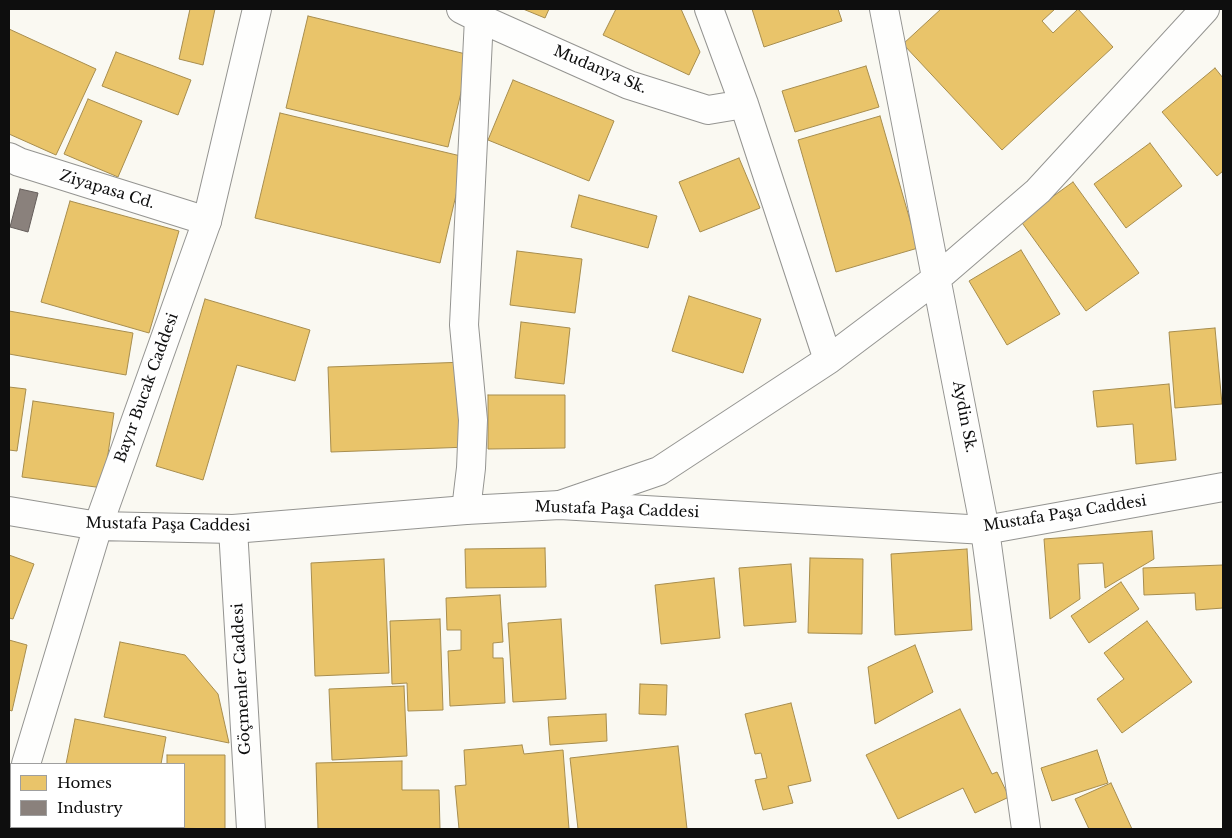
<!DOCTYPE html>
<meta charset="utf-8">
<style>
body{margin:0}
#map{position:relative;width:1232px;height:838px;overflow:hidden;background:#faf9f2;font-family:"Libre Baskerville",serif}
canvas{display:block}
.frame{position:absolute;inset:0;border:10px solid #0e0e0e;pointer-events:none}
.legend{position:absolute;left:10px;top:763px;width:175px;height:65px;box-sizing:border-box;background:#fff;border:1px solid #9f9f9f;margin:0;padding:6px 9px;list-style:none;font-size:15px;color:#0e0e0e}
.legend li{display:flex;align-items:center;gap:10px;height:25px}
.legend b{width:25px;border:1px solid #9f9f9f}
</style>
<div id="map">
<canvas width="1232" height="838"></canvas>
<div class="frame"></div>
<ul class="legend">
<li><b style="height:14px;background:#e9c46a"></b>Homes</li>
<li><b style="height:14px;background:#8a817c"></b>Industry</li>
</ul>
</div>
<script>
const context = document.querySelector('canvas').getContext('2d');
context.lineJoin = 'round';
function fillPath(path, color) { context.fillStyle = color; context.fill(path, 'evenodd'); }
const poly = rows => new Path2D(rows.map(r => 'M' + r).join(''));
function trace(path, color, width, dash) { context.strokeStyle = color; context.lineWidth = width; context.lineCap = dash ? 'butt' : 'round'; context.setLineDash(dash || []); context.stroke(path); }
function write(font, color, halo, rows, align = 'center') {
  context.font = font + ' "Libre Baskerville",serif'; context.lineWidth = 5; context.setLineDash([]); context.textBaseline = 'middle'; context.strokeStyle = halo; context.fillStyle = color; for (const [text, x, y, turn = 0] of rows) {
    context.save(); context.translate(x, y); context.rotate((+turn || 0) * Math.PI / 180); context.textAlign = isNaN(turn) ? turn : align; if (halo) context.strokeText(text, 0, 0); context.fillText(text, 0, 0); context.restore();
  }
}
const homes = poly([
 [190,9,215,9,203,65,179,59,190,9],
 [523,9,549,9,545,18,523,9],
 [616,9,681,9,700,52,689,75,603,35,616,9],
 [752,9,838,9,842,21,764,47,752,9],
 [941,9,1055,9,1042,21,1053,33,1078,9,1113,47,1002,150,903,44,941,9],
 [308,16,470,55,448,147,286,108,308,16],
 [9,29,96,69,56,155,9,134,9,29],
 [116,52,191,80,178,115,102,86,116,52],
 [866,66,879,107,795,132,782,91,866,66],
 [1215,68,1223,78,1223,171,1217,176,1162,112,1215,68],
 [513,80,614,121,589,181,488,140,513,80],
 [88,99,142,121,118,177,64,154,88,99],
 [280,113,465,157,440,263,255,218,280,113],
 [880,116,918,248,836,272,798,140,880,116],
 [1150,143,1182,186,1126,228,1094,184,1150,143],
 [739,158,760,208,700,232,679,182,739,158],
 [1073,182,1139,273,1086,311,1020,220,1073,182],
 [579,195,657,216,648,248,571,227,579,195],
 [70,201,179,231,149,333,41,302,70,201],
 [1021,250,1060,314,1007,345,969,281,1021,250],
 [517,251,582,259,575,313,510,305,517,251],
 [689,296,761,319,743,373,672,351,689,296],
 [205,299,310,330,295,381,237,365,203,480,156,466,205,299],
 [9,311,133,333,126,375,9,354,9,311],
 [521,322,570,328,564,384,515,378,521,322],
 [1215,328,1222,404,1175,408,1169,332,1215,328],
 [466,362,469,447,331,452,328,367,466,362],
 [1169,384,1176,460,1136,464,1133,424,1097,427,1093,391,1169,384],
 [9,387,26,389,17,451,9,450,9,387],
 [488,395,565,395,565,448,488,449,488,395],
 [33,401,114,413,103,488,22,477,33,401],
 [1152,531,1154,559,1105,588,1103,563,1078,564,1080,599,1050,619,1044,539,1152,531],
 [545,548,546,587,466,588,465,549,545,548],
 [967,549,972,630,895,635,891,554,967,549],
 [9,555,34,564,13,619,9,618,9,555],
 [810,558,863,559,862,634,808,633,810,558],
 [384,559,389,673,315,676,311,563,384,559],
 [791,564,796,622,744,626,739,568,791,564],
 [1223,565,1223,608,1196,610,1195,593,1144,595,1143,568,1223,565],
 [714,578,720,638,661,644,655,585,714,578],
 [1121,582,1139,609,1089,643,1071,616,1121,582],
 [500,595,503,642,493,643,493,658,503,658,505,703,450,706,448,651,461,650,461,630,447,630,446,598,500,595],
 [440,619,443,710,408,711,407,683,392,684,390,621,440,619],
 [561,619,566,699,513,702,508,623,561,619],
 [1147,621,1192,682,1122,733,1097,699,1124,679,1104,653,1147,621],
 [9,640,27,645,12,711,9,710,9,640],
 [120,642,185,655,218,694,229,743,104,717,120,642],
 [915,645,933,692,875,724,868,667,915,645],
 [640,684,667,685,666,715,639,714,640,684],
 [404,686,407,756,332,760,329,689,404,686],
 [791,703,811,781,788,786,793,803,763,810,755,780,767,778,761,753,755,754,745,714,791,703],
 [960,709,992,774,997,772,1009,797,975,813,963,788,898,819,866,755,960,709],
 [606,714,607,741,550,745,548,717,606,714],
 [75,719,166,737,161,764,66,764,75,719],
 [522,745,524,754,563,750,569,829,459,829,455,786,466,785,464,750,522,745],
 [678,746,687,829,578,829,570,758,678,746],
 [1097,750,1108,783,1052,801,1041,768,1097,750],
 [167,755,225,755,225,829,167,828,167,827,184,827,184,764,167,764,167,755],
 [402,761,402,790,439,790,440,829,318,829,316,763,402,761],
 [1111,783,1132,829,1089,829,1075,799,1111,783],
 [59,827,73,827,82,829,59,829,59,827],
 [100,827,150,827,149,829,113,829,100,827]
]);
fillPath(homes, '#e9c46a');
trace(homes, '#a78d4e', 1);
const industry = poly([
 [20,189,38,193,28,232,10,227,20,189]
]);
fillPath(industry, '#8a817c');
trace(industry, '#655e5b', 1);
const minor = poly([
 [461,9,479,18,629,85,708,110,744,104],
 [709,9,744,104,828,360],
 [884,9,985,530,1026,829],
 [9,157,19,162,207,221],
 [560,505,659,471,828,360,937,278,1038,191,1205,9],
 [466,510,471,468,473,420,464,325,479,18],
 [233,529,251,829]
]);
const tertiary = poly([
 [9,511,98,526,233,529,466,510,560,505,985,530,1223,487],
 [26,764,98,526,207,221,257,9],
 [9,820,11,812]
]);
trace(minor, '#949491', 30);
trace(tertiary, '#949491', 30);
trace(minor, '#fefefd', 28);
trace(tertiary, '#fefefd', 28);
write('15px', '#0e0e0e', '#fff', [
 ["Mudanya Sk.",600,70,23],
 ["Ziyapasa Cd.",107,190,17],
 ["Bayır Bucak Caddesi",147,388,-70],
 ["Aydin Sk.",964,417,79],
 ["Mustafa Paşa Caddesi",617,510,2],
 ["Mustafa Paşa Caddesi",1065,514,-9],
 ["Mustafa Paşa Caddesi",168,525,1],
 ["Göçmenler Caddesi",242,679,-93]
]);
</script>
